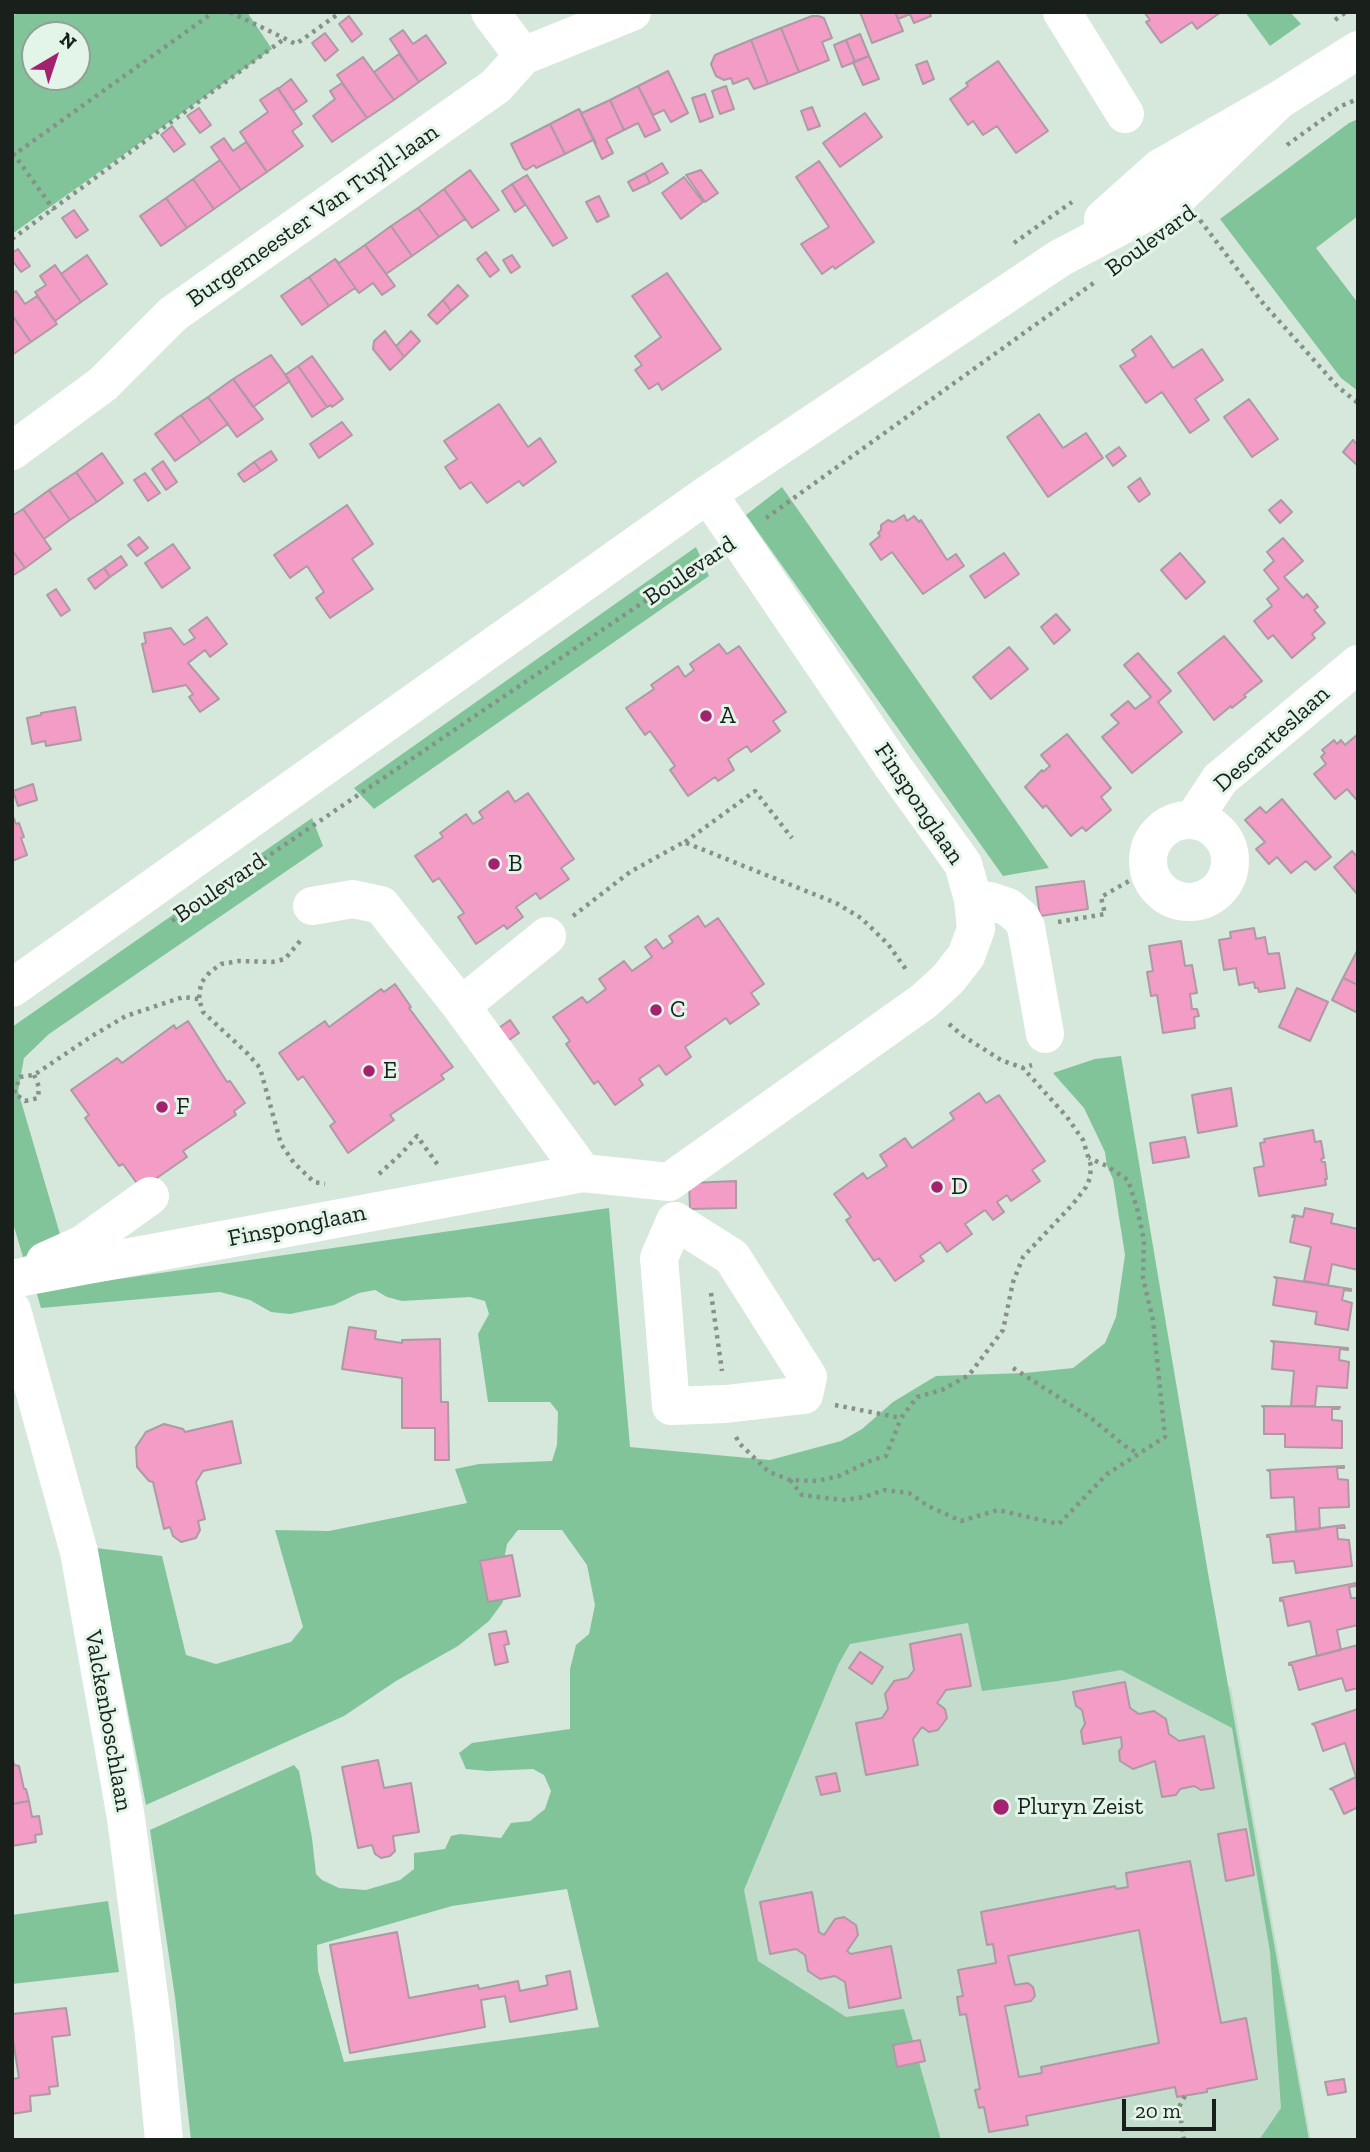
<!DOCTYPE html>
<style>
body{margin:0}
#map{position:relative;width:1370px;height:2152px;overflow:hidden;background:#d6e8db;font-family:"Zilla Slab",serif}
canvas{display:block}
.frame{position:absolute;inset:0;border:14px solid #19201c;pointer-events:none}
.north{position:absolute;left:21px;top:21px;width:70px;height:70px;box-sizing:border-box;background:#e3f5e8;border:2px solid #92a096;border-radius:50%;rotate:39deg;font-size:19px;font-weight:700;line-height:28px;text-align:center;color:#19201c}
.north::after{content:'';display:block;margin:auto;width:24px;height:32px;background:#a42170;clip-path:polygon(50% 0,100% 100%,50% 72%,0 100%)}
.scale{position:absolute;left:1122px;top:2099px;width:94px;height:32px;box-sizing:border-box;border:4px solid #19201c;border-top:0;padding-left:9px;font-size:21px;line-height:24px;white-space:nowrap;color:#19201c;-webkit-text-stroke:5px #e3f5e8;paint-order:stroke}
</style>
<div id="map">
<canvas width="1370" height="2152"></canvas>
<div class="frame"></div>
<div class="north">N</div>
<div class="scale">20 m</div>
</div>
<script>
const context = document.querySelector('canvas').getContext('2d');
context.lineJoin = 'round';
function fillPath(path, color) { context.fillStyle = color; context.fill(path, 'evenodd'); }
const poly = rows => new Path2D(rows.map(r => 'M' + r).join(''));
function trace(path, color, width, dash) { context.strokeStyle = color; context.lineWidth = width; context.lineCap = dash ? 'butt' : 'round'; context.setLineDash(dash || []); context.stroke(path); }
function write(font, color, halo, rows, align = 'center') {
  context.font = font + ' "Zilla Slab",serif'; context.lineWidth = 6; context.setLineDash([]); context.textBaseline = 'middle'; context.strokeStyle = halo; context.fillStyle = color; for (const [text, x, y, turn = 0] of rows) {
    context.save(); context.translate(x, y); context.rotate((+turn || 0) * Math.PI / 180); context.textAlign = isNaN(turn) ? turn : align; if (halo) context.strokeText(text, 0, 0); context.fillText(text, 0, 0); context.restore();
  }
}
fillPath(poly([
 [1072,1574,1231,1688,1311,2140,883,2140,739,1984,716,1885,829,1618]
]), '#c4dccb');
fillPath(poly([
 [18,12,247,12,272,49,12,234,12,17],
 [77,35,77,77,35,77,35,35],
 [1245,12,1290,12,1301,24,1270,46],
 [1358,119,1358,216,1316,248,1358,303,1358,391,1341,378,1220,219,1349,123],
 [782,487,1049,868,1003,876,746,515],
 [696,547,709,576,374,809,354,788],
 [312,818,323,846,49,1034,24,1058,18,1091,62,1241,23,1257,12,1220,12,1027],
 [1121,1056,1208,1573,1309,2140,1259,2140,1281,2108,1270,1952,1232,1728,1121,1670,1058,1681,982,1691,968,1623,850,1644,838,1665,744,1890,758,1961,846,2017,904,2009,941,2140,191,2140,175,1997,150,1830,294,1765,299,1771,312,1838,316,1874,322,1880,339,1888,366,1890,400,1880,414,1869,414,1853,445,1849,451,1836,460,1834,501,1838,511,1823,530,1821,545,1809,551,1791,544,1775,533,1769,488,1771,466,1769,459,1753,472,1743,570,1729,570,1669,576,1645,589,1634,595,1605,587,1565,562,1530,518,1530,507,1544,502,1571,503,1602,489,1621,458,1646,396,1681,344,1716,146,1805,96,1548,162,1556,186,1655,216,1664,291,1642,303,1627,275,1530,329,1531,467,1503,455,1469,479,1464,552,1461,557,1445,558,1412,550,1402,488,1402,478,1334,489,1314,485,1301,470,1297,402,1301,387,1297,375,1290,359,1293,334,1305,290,1314,271,1312,250,1300,220,1292,41,1308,36,1291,609,1208,630,1447,770,1460,841,1441,862,1429,893,1402,936,1376,1025,1373,1073,1368,1105,1343,1116,1317,1125,1255,1113,1179,1107,1166,1105,1152,1084,1108,1053,1073,1095,1059],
 [567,1889,599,2027,344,2062,318,1971,317,1945,452,1906],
 [108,1901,119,1972,12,1984,12,1915]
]), '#81c49a');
const building = poly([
 [860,12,895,12,903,31,872,43,860,12],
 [895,12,929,12,931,16,914,23,910,14,898,19,895,12],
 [1144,12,1221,12,1197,29,1192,22,1161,43,1146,22,1150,20,1144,12],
 [349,16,362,34,352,42,339,24,349,16],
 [812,16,818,16,824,18,832,38,822,42,829,60,799,72,781,28,812,16],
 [781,28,799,72,768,84,751,40,781,28],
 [403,30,413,44,426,35,446,63,419,82,390,39,403,30],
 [325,33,338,50,325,61,312,43,325,33],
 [860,34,869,56,855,62,846,40,860,34],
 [751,40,768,84,754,89,748,78,733,84,731,78,724,80,716,76,711,64,715,55,751,40],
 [846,40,855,62,842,67,834,45,846,40],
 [399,54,419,82,394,100,374,72,399,54],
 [869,56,879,79,863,85,853,62,869,56],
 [363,57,394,100,367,118,337,75,363,57],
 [927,61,934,79,923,84,916,65,927,61],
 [998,61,1048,131,1016,153,997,126,983,135,973,121,968,125,950,99,968,86,966,83,998,61],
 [668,71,688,113,671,122,664,110,653,115,638,86,668,71],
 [291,79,307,101,293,111,278,89,291,79],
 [342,83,367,118,332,142,313,116,335,99,330,91,342,83],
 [638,86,660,130,645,137,638,123,624,130,610,100,638,86],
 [726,86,734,109,720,114,712,91,726,86],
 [278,88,302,124,292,131,303,146,267,172,240,132,268,112,260,100,278,88],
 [705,94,713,117,700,122,692,98,705,94],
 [610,100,624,130,606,139,613,153,602,159,579,109,582,113,610,100],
 [812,107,820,126,808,130,801,111,812,107],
 [199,108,211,125,200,133,187,116,199,108],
 [579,109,596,143,593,140,565,154,550,124,579,109],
 [865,113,882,137,840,167,823,143,865,113],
 [550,124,565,154,536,168,534,165,526,170,523,168,511,144,550,124],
 [172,126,185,144,174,152,161,135,172,126],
 [224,138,233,151,246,142,267,172,241,190,211,147,224,138],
 [220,160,241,190,214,209,193,179,220,160],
 [819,161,874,242,835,269,833,266,822,274,801,244,829,227,796,177,819,161],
 [662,163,668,173,650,183,645,173,662,163],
 [470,170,499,210,472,228,444,189,470,170],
 [701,170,718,193,705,202,686,175,701,170],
 [645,173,650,183,633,191,628,182,645,173],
 [527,175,567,238,553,246,512,184,527,175],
 [684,177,703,202,681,219,662,193,684,177],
 [193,179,214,209,187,228,166,198,193,179],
 [512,184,525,205,515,212,502,191,512,184],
 [444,189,465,219,439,237,418,208,444,189],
 [599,196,609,216,597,222,586,202,599,196],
 [166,198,187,228,161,246,140,216,166,198],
 [418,208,439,237,412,256,391,226,418,208],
 [74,210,88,230,76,238,62,218,74,210],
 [391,226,412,256,386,274,365,245,391,226],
 [365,245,395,286,382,295,373,283,359,293,335,259,339,263,365,245],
 [18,249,30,266,21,272,12,260,12,253,18,249],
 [486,252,499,270,490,277,477,259,486,252],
 [87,255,107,284,81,302,61,274,87,255],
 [512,255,520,267,511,273,503,260,512,255],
 [335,259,359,293,355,288,329,306,309,277,335,259],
 [55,265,81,302,55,321,35,292,46,285,40,276,55,265],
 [667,273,721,349,662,390,658,383,649,389,635,370,642,365,635,356,661,337,632,296,667,273],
 [309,277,329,306,302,325,281,296,309,277],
 [458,285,468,296,451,311,443,300,458,285],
 [16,291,25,304,37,296,57,324,31,342,12,315,12,294,16,291],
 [443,300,451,311,437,324,428,315,443,300],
 [12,315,31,342,12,355,12,315],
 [385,331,404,357,390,370,373,349,374,341,385,331],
 [411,331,420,341,404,357,396,346,411,331],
 [1151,336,1173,368,1202,349,1223,380,1195,399,1209,420,1190,433,1162,392,1146,403,1120,366,1136,356,1132,350,1151,336],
 [271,355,290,381,253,407,233,379,271,355],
 [312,356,343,399,332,407,331,405,327,407,298,366,312,356],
 [298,366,327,407,312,417,285,375,298,366],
 [233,379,263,419,237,437,208,397,233,379],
 [208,397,228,424,201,443,181,415,208,397],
 [1249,399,1278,439,1252,457,1224,417,1249,399],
 [499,404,528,447,540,438,556,462,523,486,519,481,487,503,471,482,460,489,445,467,457,459,444,441,499,404],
 [1039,414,1063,448,1086,433,1103,458,1048,497,1007,437,1039,414],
 [181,415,201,443,175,461,155,434,181,415],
 [342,422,352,435,319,458,310,444,342,422],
 [1353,440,1358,445,1358,466,1343,452,1353,440],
 [1119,447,1126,456,1113,466,1106,456,1119,447],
 [271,451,277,460,261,471,254,462,271,451],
 [102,453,123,483,97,502,76,472,102,453],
 [163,461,177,482,166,490,152,469,163,461],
 [254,462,261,471,244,482,238,474,254,462],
 [76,472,97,502,70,520,49,490,76,472],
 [145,473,160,493,148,501,134,480,145,473],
 [1140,478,1150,494,1139,502,1128,487,1140,478],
 [49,490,70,520,44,539,23,509,49,490],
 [1281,500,1292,512,1280,523,1269,510,1281,500],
 [347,505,373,544,352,559,373,589,330,618,316,598,324,592,307,566,290,578,274,555,347,505],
 [23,509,51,549,25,568,12,550,12,516,23,509],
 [904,515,907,521,914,516,919,522,921,520,947,560,956,554,964,566,923,594,892,552,881,560,870,544,880,536,878,533,881,530,881,525,888,520,893,522,904,515],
 [139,537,148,548,137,556,128,545,139,537],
 [1283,538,1303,561,1284,577,1303,598,1307,594,1318,607,1314,610,1325,623,1312,634,1315,638,1292,658,1273,635,1268,639,1254,621,1272,606,1267,599,1279,589,1264,570,1274,561,1267,552,1283,538],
 [173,544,190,568,162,588,145,563,173,544],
 [12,550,25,568,12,576,12,550],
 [1004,553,1019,574,985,598,970,576,1004,553],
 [1180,553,1205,582,1186,599,1161,570,1180,553],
 [121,556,127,565,110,577,104,568,121,556],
 [104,568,110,577,95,589,88,579,104,568],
 [56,589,70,610,61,616,47,595,56,589],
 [1056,614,1070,630,1054,644,1041,627,1056,614],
 [207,617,227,644,210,657,205,650,188,663,219,699,200,712,189,697,193,694,186,685,153,692,142,644,146,643,144,633,171,628,184,645,195,638,189,630,207,617],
 [1224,636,1262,681,1244,695,1246,697,1243,699,1232,708,1231,706,1214,720,1178,673,1224,636],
 [719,644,727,654,739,646,786,712,773,721,780,731,751,752,747,746,736,753,728,759,734,770,718,781,715,777,688,796,670,770,675,766,650,731,645,735,626,708,654,689,651,685,678,666,685,677,694,670,690,664,719,644],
 [1009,647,1028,669,991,699,973,677,1009,647],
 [1138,653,1171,691,1158,702,1182,732,1132,773,1102,737,1119,723,1111,715,1128,701,1135,709,1151,697,1124,665,1138,653],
 [75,707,81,740,46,746,45,741,32,744,27,718,41,715,41,713,75,707],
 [1067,734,1111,788,1101,797,1111,810,1086,831,1082,827,1071,836,1046,805,1043,808,1025,787,1042,770,1043,772,1050,766,1041,755,1067,734],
 [1358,734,1358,797,1356,799,1347,789,1335,799,1314,774,1326,764,1321,757,1325,753,1322,750,1334,740,1337,744,1341,740,1345,745,1358,734],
 [33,784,37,800,18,806,13,791,33,784],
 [508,791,515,802,528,793,574,859,561,868,569,879,540,899,536,893,516,907,523,917,507,929,504,925,476,944,458,917,464,913,439,878,433,882,415,856,443,837,440,833,466,814,473,824,483,818,479,812,508,791],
 [1282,799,1331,857,1315,870,1306,861,1291,873,1277,857,1269,864,1256,849,1265,842,1245,820,1260,807,1266,813,1282,799],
 [12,814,16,824,19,823,24,837,21,838,27,855,12,861,12,814],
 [1352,851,1358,858,1358,895,1334,867,1352,851],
 [1084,881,1088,909,1040,916,1036,887,1084,881],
 [698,916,705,927,718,918,764,984,751,993,759,1004,730,1024,726,1018,685,1047,691,1057,666,1075,659,1065,639,1079,643,1085,615,1105,598,1081,594,1084,566,1044,570,1041,553,1017,582,997,587,1003,606,989,599,979,624,961,632,971,652,957,645,947,656,939,663,949,673,942,669,936,698,916],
 [1254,928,1256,939,1265,937,1268,954,1279,953,1285,988,1259,992,1258,988,1255,988,1254,982,1239,985,1236,968,1224,970,1219,940,1231,938,1230,932,1254,928],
 [1181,941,1185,966,1192,965,1197,993,1190,994,1192,1009,1197,1009,1199,1016,1194,1017,1195,1028,1163,1033,1157,995,1151,996,1147,972,1153,971,1149,946,1181,941],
 [1357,951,1358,952,1358,985,1343,978,1357,951],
 [1343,978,1358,985,1358,1013,1332,1000,1343,978],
 [395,984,411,1007,409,1008,453,1067,441,1075,444,1079,390,1115,394,1120,348,1153,330,1126,335,1122,303,1076,298,1080,279,1053,325,1021,329,1027,381,989,384,992,395,984],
 [1297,988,1328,1002,1310,1041,1279,1027,1297,988],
 [510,1020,519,1033,505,1043,496,1030,510,1020],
 [188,1021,227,1082,230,1081,245,1103,234,1111,236,1115,183,1151,187,1157,141,1189,123,1164,119,1166,85,1118,89,1115,71,1090,117,1058,122,1063,174,1025,176,1029,188,1021],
 [1231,1088,1237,1126,1198,1133,1192,1095,1231,1088],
 [979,1093,986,1103,999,1095,1045,1161,1032,1170,1040,1181,1011,1201,1007,1195,997,1202,1004,1212,993,1220,985,1210,965,1224,972,1234,947,1252,940,1242,920,1256,924,1261,895,1281,879,1258,874,1261,846,1220,851,1217,834,1194,863,1173,867,1179,887,1166,880,1155,905,1138,912,1148,954,1119,950,1113,979,1093],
 [1313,1130,1315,1142,1321,1141,1324,1158,1321,1159,1322,1162,1325,1162,1327,1179,1325,1179,1326,1185,1259,1196,1254,1168,1264,1166,1260,1143,1265,1142,1264,1139,1313,1130],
 [1185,1137,1189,1157,1153,1163,1150,1143,1185,1137],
 [736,1181,736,1208,690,1209,689,1183,736,1181],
 [1305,1208,1333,1214,1331,1223,1358,1229,1358,1270,1332,1264,1328,1285,1304,1281,1311,1247,1290,1242,1295,1217,1292,1217,1293,1215,1303,1217,1305,1208],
 [1274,1277,1351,1289,1351,1291,1344,1290,1342,1300,1352,1303,1348,1330,1315,1324,1317,1312,1273,1305,1277,1279,1274,1277],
 [349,1327,376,1331,375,1339,402,1343,402,1340,440,1339,441,1402,448,1402,449,1460,435,1460,435,1428,402,1428,402,1378,342,1369,349,1327],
 [1271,1341,1348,1348,1348,1350,1340,1349,1339,1360,1349,1362,1347,1388,1317,1386,1315,1406,1291,1406,1294,1371,1272,1369,1274,1343,1271,1341],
 [1262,1406,1340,1407,1339,1409,1332,1409,1332,1420,1342,1421,1342,1448,1285,1447,1285,1434,1264,1434,1264,1408,1262,1406],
 [232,1421,241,1463,203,1471,196,1482,205,1519,198,1521,200,1530,196,1538,181,1542,173,1536,170,1527,164,1529,153,1482,149,1481,137,1467,136,1447,146,1432,164,1424,183,1429,185,1432,232,1421],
 [1344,1466,1344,1468,1337,1468,1338,1479,1348,1480,1349,1507,1319,1508,1320,1529,1296,1532,1294,1497,1271,1498,1270,1472,1267,1470,1344,1466],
 [1344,1525,1345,1528,1337,1528,1338,1539,1349,1540,1352,1566,1296,1573,1294,1561,1273,1563,1270,1537,1267,1537,1267,1535,1344,1525],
 [512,1555,520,1596,488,1602,480,1561,512,1555],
 [1356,1583,1356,1586,1349,1587,1351,1598,1358,1598,1358,1625,1337,1630,1341,1650,1317,1656,1310,1621,1288,1626,1283,1600,1280,1601,1280,1598,1356,1583],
 [506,1631,509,1644,504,1645,508,1662,495,1665,489,1634,506,1631],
 [961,1634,971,1686,946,1690,937,1703,945,1709,947,1718,938,1730,929,1732,922,1727,913,1739,918,1765,866,1775,856,1723,882,1718,888,1709,885,1694,894,1681,908,1678,914,1670,910,1644,961,1634],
 [1358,1645,1358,1688,1346,1691,1342,1678,1299,1690,1292,1665,1289,1665,1289,1663,1358,1645],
 [860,1652,883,1667,872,1684,849,1668,860,1652],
 [1125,1682,1130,1708,1139,1714,1154,1711,1166,1719,1169,1734,1179,1741,1204,1736,1214,1788,1201,1790,1194,1786,1180,1789,1176,1795,1162,1797,1155,1761,1133,1769,1120,1761,1119,1751,1122,1747,1121,1737,1083,1744,1081,1731,1085,1724,1082,1710,1076,1706,1073,1692,1125,1682],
 [1358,1709,1358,1777,1356,1777,1345,1743,1323,1751,1315,1726,1312,1724,1358,1709],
 [12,1755,14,1765,19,1766,24,1789,26,1789,29,1801,12,1804,12,1755],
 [378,1760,384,1788,411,1783,419,1832,393,1836,395,1851,390,1856,381,1858,375,1854,372,1845,358,1848,342,1767,378,1760],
 [836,1773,840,1791,821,1795,816,1777,836,1773],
 [1356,1777,1358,1807,1344,1814,1333,1790,1330,1789,1356,1777],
 [29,1801,32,1817,39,1816,42,1834,35,1835,36,1842,12,1846,12,1804,29,1801],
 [1246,1829,1254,1875,1226,1881,1218,1834,1246,1829],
 [1190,1861,1221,2023,1246,2018,1257,2079,1207,2089,1207,2092,1177,2097,1175,2087,1026,2116,1028,2125,989,2132,984,2107,979,2108,975,2090,980,2089,966,2014,960,2015,957,1997,963,1996,958,1970,996,1963,993,1944,987,1945,981,1912,1115,1886,1116,1889,1128,1887,1126,1873,1190,1861],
 [1139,1930,1159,2043,1041,2067,1042,2073,1019,2077,1005,2006,1031,2001,1035,1996,1033,1987,1028,1983,1015,1985,1008,1956,1139,1930],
 [812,1892,819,1932,824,1935,835,1919,844,1917,856,1925,858,1935,847,1951,851,1954,891,1946,901,1998,849,2008,845,1982,835,1976,820,1979,808,1971,805,1955,796,1949,770,1954,760,1902,812,1892],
 [397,1932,409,1998,478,1985,479,1989,518,1981,520,1991,548,1985,546,1976,570,1971,577,2009,510,2022,505,1996,481,2000,485,2027,350,2053,330,1945,397,1932],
 [66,2008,70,2035,52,2037,58,2086,49,2087,50,2094,30,2096,31,2111,12,2114,12,2079,19,2078,12,2034,12,2014,66,2008],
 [920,2040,925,2061,897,2067,893,2045,920,2040],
 [1344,2079,1346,2092,1328,2095,1325,2082,1344,2079]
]);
fillPath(building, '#f29cc6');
trace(building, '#ad9aa3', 2);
trace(poly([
 [230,12,296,44,341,12],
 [1335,20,1346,12],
 [1287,145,1341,106,1358,99],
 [13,153,54,210],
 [12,156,214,12],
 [1200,220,1262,302,1338,387,1358,403],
 [12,239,284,39],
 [1014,243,1072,202],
 [766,518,1095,282],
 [685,842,755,791,792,838],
 [573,916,630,872,684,842,836,903,861,918,888,944,907,971],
 [172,921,710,557],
 [1058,922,1105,914,1101,897,1150,869],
 [300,941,285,959,272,962,239,961,221,964,210,972,201,983,199,999,203,1012,248,1054,260,1068,281,1144,294,1163,314,1182,325,1184],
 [949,1024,963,1036,1001,1060,1023,1068,1032,1065],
 [34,1075,39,1087,38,1098,25,1101,14,1093,20,1077,34,1075,92,1036,126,1016,183,997,199,999],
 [379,1174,402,1153,417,1136,438,1165],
 [711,1293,722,1371],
 [1013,1368,1091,1418,1125,1446,1139,1454],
 [835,1405,901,1418,917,1397,942,1390,969,1375,1003,1330,1013,1282,1023,1257,1073,1204,1086,1187,1090,1178,1091,1166,1083,1140,1067,1117,1023,1068],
 [736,1437,740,1444,769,1472,790,1480,817,1481,839,1476,872,1460,886,1456,901,1418],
 [790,1480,802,1495,844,1500,864,1497,884,1490,909,1493,928,1506,961,1521,998,1510,1059,1524,1107,1474,1165,1437,1153,1320,1143,1278,1144,1240,1137,1208,1128,1180,1107,1166,1089,1158],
 [1184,2140,1179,2107,1185,2096]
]), '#859289', 4.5, [3.5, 5]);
trace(poly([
 [490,12,523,56],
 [1062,12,1125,114],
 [1103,219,1160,168,1279,100,1358,50],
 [12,451,103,384,173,314,496,86,523,56,632,12],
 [1193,820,1220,779,1358,664],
 '1148 861a41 41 0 1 1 82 0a41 41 0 1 1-82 0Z',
 [973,899,990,901,1008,907,1021,918,1026,927,1045,1034],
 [312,906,353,899,381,905,461,1006,583,1173],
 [12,988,708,494,1060,258,1180,195,1279,100],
 [461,1006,547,936],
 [675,1221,732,1257,808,1377,804,1395,726,1404,671,1406,659,1258,675,1221],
 [45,1261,83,1244,150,1196],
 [12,1279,583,1173,669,1182,924,1001,948,979,966,956,976,929,973,899,963,864,894,768,708,494],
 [12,1310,79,1552,126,1818,154,2035,164,2140]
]), '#fff', 38);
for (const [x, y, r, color] of [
 [706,716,7,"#a42170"],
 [494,864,7,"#a42170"],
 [656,1010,7,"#a42170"],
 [369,1071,7,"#a42170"],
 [162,1107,7,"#a42170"],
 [937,1187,7,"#a42170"],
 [1001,1807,9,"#a42170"]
]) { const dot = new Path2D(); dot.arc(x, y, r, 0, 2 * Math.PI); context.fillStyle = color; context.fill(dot); trace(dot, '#e3f5e8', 2.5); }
write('24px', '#19201c', '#e3f5e8', [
 ["Burgemeester Van Tuyll-laan",313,216,-35],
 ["Boulevard",1151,241,-36],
 ["Boulevard",690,571,-34],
 ["Descarteslaan",1272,739,-42],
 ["Finsponglaan",919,804,56],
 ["Boulevard",220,888,-34],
 ["Finsponglaan",297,1226,-11],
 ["Valckenboschlaan",108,1721,80]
]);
write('24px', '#19201c', '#e3f5e8', [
 ["A",720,716],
 ["B",508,864],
 ["C",670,1010],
 ["E",383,1071],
 ["F",176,1107],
 ["D",951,1187],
 ["Pluryn Zeist",1017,1807]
], 'left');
</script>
